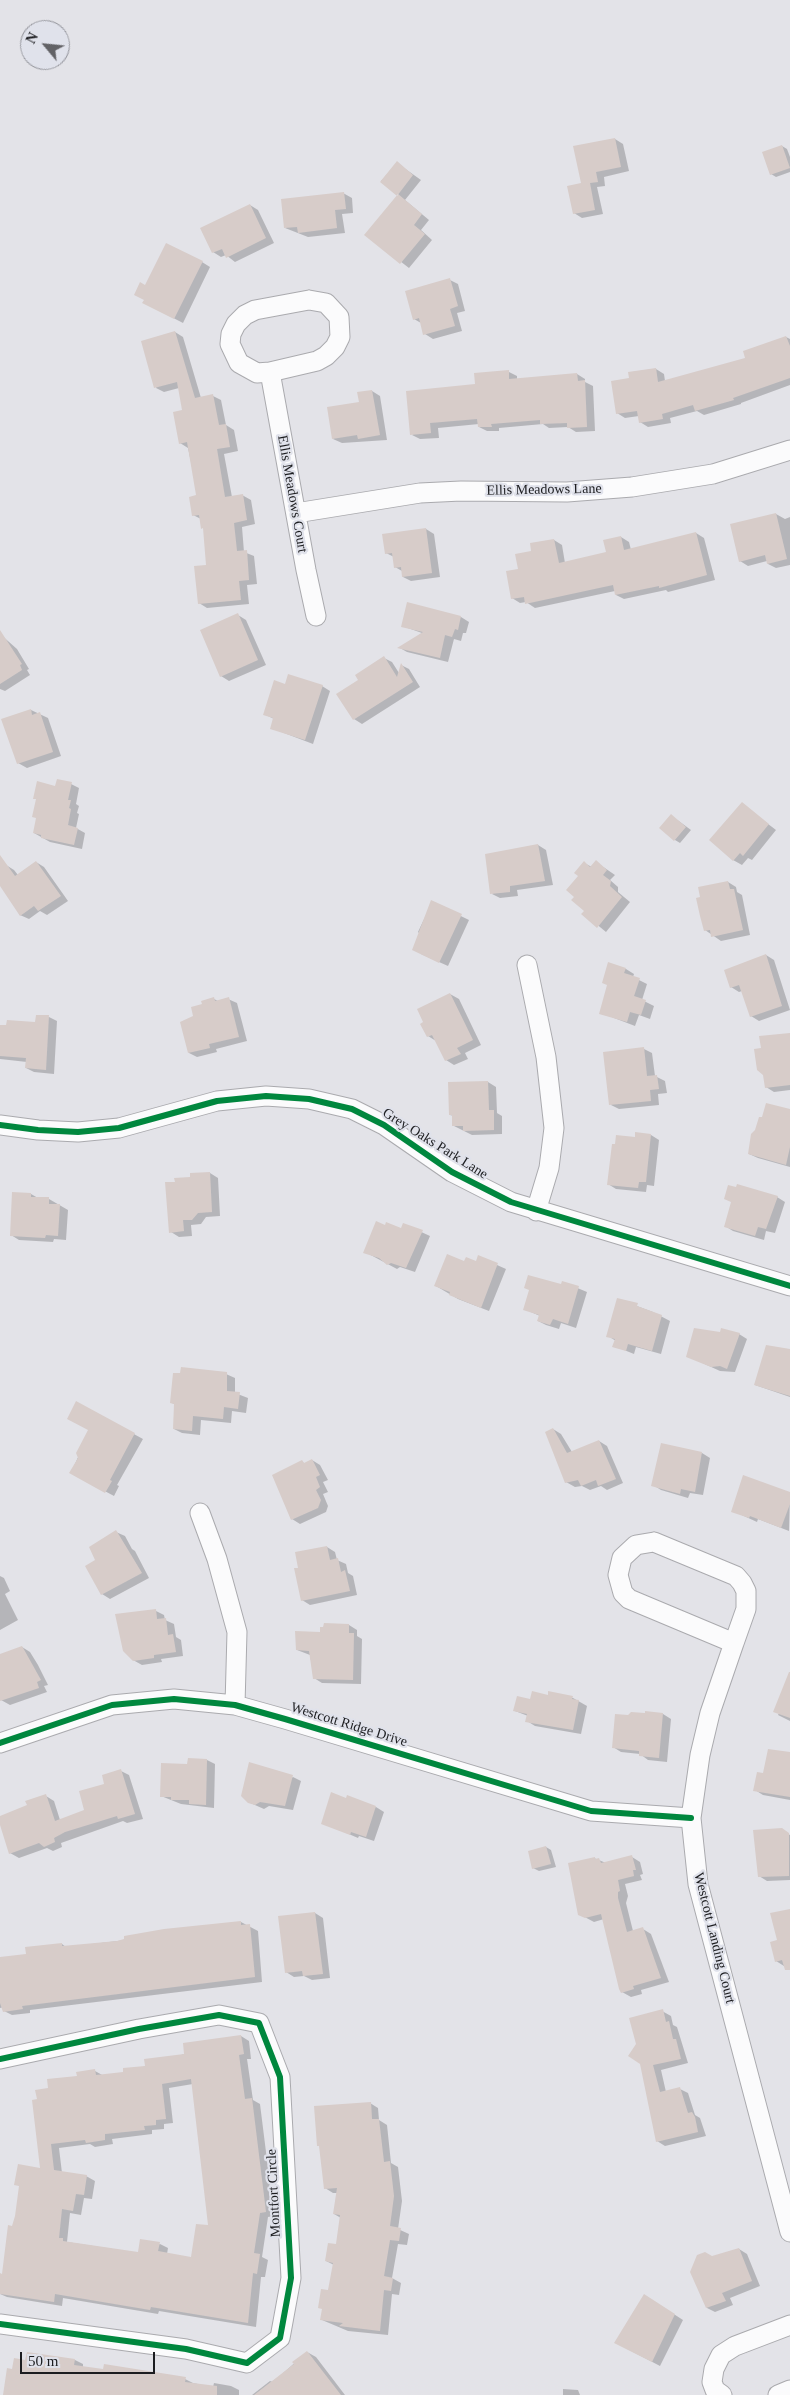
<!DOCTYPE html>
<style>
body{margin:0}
#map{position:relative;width:790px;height:2395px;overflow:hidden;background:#e3e3e8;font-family:"Times New Roman",serif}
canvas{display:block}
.north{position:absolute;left:20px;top:20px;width:50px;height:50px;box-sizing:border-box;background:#e0e2eb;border:1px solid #92939a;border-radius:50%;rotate:298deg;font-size:14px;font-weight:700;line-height:20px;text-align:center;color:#1c1d20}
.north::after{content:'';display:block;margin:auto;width:18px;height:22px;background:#626266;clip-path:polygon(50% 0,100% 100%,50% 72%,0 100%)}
.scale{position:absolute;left:20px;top:2352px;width:135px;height:22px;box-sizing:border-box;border:2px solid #1c1d20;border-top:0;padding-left:6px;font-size:15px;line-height:18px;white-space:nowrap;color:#1c1d20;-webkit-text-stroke:4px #e0e2eb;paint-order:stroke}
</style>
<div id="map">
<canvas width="790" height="2395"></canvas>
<div class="north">N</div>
<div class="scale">50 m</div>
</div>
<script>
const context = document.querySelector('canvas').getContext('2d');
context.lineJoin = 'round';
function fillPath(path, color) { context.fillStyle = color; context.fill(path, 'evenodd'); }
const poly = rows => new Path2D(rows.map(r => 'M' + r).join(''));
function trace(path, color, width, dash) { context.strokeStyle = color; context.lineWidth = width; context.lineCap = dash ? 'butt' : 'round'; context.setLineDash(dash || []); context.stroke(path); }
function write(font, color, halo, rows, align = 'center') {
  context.font = font + ' "Times New Roman",serif'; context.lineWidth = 4.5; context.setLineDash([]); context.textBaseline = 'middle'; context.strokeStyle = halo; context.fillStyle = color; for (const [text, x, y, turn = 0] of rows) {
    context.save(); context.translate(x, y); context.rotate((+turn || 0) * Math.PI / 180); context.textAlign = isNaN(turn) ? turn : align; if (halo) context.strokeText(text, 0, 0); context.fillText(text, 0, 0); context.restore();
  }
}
fillPath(poly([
 [615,139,623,144,629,171,604,177,605,186,597,187,603,214,582,218,574,213,582,184],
 [782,146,787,149,790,157,790,172,776,177,771,174],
 [397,163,421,180,405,200,429,220,421,230,432,240,409,268,366,235,399,195,381,181],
 [343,193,352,198,353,213,342,214,345,233,308,237,285,228],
 [250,205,258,210,274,243,235,262,226,255,221,257,213,252],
 [202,262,210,267,183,323,152,307,146,286],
 [450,280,458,284,465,311,457,313,462,331,433,339,425,334,421,323,414,319],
 [175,332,183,337,201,398,213,396,221,400,226,425,234,430,238,451,224,454,232,497,242,495,251,500,255,524,242,527,244,552,254,556,257,584,247,585,249,604,207,608,199,603,208,566,204,529,201,519,193,515,198,496,188,448,180,443,183,411,179,388,164,392,156,388],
 [786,337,790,339,790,385,741,403,741,404,704,415,697,411,670,418,671,423,648,427,640,422,639,416,625,418,617,413,631,379,656,369,664,374,665,381,747,359],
 [509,372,517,376,517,380,577,374,585,379,585,382,593,386,595,431,576,432,568,427,549,428,543,424,499,428,499,431,487,431,479,427,479,424,438,428,439,438,420,439,412,435,476,385],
 [372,391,380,396,387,440,342,443,333,439],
 [776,514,785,519,790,517,790,565,776,568,768,564,767,561,748,566,740,561],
 [426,529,434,534,440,577,411,581,403,577,402,571,395,567,394,557,386,553,384,535],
 [696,533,704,538,715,580,668,592,666,590,624,599,616,595,615,591,535,608,526,602,520,603,512,598,519,570,533,552,554,540,562,545,565,563,607,553,621,537,629,542,631,550],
 [238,615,246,620,266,665,229,681,221,676],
 [461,617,469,622,466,633,463,633,461,641,454,639,448,662,407,652,400,648,422,633,402,626],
 [0,634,17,649,29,669,27,670,30,675,5,691,0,689],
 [384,658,392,662,399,673,401,665,409,669,420,687,362,724,354,719,360,680],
 [286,686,322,686,330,691,313,744,271,728,274,719,264,714],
 [31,710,48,718,61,756,27,768,18,763],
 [71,784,79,788,76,804,79,806,77,813,79,814,76,828,85,833,82,849,50,842,34,833,56,787],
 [742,804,776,830,752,860,748,858,742,865,733,860],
 [676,819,691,830,680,843,675,840],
 [538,845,546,850,553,885,517,890,518,896,500,898,492,894],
 [36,862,44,867,68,901,47,915,40,911,29,919,20,915,0,884,0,869,6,865,14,870,18,875],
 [596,862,615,875,610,880,618,887,618,892,630,902,606,932,583,913,586,911,576,897,584,863,592,867],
 [728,882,736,887,737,892,742,895,750,935,721,941,705,930],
 [432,902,469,920,448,966,421,954,420,934,418,932],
 [766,955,774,960,790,1010,759,1021,751,1016,742,991,739,992,731,987],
 [609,964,626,969,634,974,633,977,647,984,642,1000,654,1006,650,1019,639,1015,635,1026,601,1013,608,985],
 [450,994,459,999,481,1045,465,1053,468,1059,454,1065,446,1060,436,1041,428,1036],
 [214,999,218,1001,228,999,237,1003,247,1041,216,1049,217,1052,197,1057,189,1053,194,1017,203,1005],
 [37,1016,49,1017,57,1021,54,1074,34,1072,26,1068,27,1062,0,1059,0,1026,37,1023],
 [790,1034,790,1090,774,1092,766,1087,762,1049],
 [644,1049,652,1053,655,1076,665,1081,667,1093,658,1094,659,1105,619,1109,611,1105],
 [488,1082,496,1087,497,1113,502,1116,502,1134,472,1135,454,1126,454,1116,450,1115],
 [790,1111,790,1167,758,1158,749,1154],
 [636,1133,651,1135,659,1140,654,1186,647,1185,646,1192,616,1189,608,1184,636,1139],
 [210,1173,218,1178,220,1216,206,1217,201,1224,191,1225,192,1236,179,1237,171,1232,176,1183],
 [31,1194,38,1198,49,1199,68,1210,66,1240,54,1239,53,1242,19,1240,11,1235],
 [777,1197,785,1202,775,1233,766,1231,764,1240,733,1231,725,1226],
 [404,1224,430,1236,415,1272,400,1267,397,1269,365,1252,385,1227,402,1230],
 [479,1257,506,1269,489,1311,458,1299,436,1286,465,1263,476,1262],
 [563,1282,587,1292,576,1328,561,1323,559,1329,546,1325,538,1321,540,1316,524,1309,562,1285],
 [618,1299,653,1312,670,1321,661,1354,636,1347,634,1354,614,1346,616,1341,608,1336],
 [739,1334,747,1339,735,1372,720,1371,687,1356],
 [790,1351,790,1397,755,1385],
 [226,1374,235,1378,235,1393,248,1398,246,1413,232,1411,231,1423,201,1420,200,1435,182,1433,174,1429,176,1405,172,1403],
 [77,1403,143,1439,117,1485,119,1486,114,1496,71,1473,90,1430],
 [553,1429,561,1434,572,1452,599,1441,607,1446,623,1483,607,1490,601,1486,590,1490,582,1486,575,1487,566,1482],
 [702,1453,710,1458,703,1495,690,1493,688,1498,661,1490,653,1485],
 [312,1460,320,1465,328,1480,323,1482,328,1492,323,1494,328,1506,326,1512,300,1524,292,1519,302,1462,306,1464],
 [790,1495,789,1531,758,1519,757,1522,733,1511],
 [116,1532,125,1536,132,1549,135,1551,149,1578,110,1599,102,1594,97,1561],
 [327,1547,335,1552,337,1560,346,1564,348,1573,353,1576,357,1595,310,1605,302,1600,300,1569],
 [0,1576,4,1578,10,1591,5,1594,18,1620,0,1630],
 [156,1611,164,1615,165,1620,174,1624,176,1637,181,1640,183,1656,161,1659,162,1662,142,1665,133,1660],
 [349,1625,357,1630,357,1636,362,1639,361,1684,322,1683,314,1678,310,1655,297,1650,321,1633],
 [22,1647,30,1652,38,1665,48,1685,44,1686,47,1692,10,1705,1,1700,0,1696,0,1656],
 [790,1692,790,1721,778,1715],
 [549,1693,573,1698,587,1706,581,1734,535,1726,527,1721,528,1716,515,1711,531,1701,549,1696],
 [663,1714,671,1719,667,1762,648,1760,640,1754,621,1752,613,1747,629,1717],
 [790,1753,790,1800,763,1795,755,1790,764,1775],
 [207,1760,215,1764,214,1808,181,1804,161,1796,189,1765],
 [121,1771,129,1775,143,1819,127,1823,123,1821,61,1843,62,1847,53,1851,47,1848,19,1858,10,1853,0,1817,29,1805,46,1796,54,1801,60,1820,86,1811,106,1784],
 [293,1777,301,1781,293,1810,269,1806,264,1809,248,1802],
 [376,1807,384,1812,374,1841,359,1836,358,1838,323,1823],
 [781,1830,790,1835,790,1880,767,1881,759,1876],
 [546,1847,551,1850,556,1867,539,1871,533,1868],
 [632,1857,640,1862,643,1874,640,1875,642,1880,625,1884,628,1896,626,1903,633,1931,643,1929,651,1934,669,1982,641,1990,642,1994,631,1997,622,1992,604,1919,594,1922,579,1914,594,1858,606,1863],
 [790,1910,790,1964,784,1966,776,1961,779,1941],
 [315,1913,323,1918,330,1978,312,1980,304,1976,294,1977,286,1972],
 [241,1922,258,1931,262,1982,30,2010,30,2013,12,2015,4,2011,4,2007,0,2008,0,1958,27,1955,62,1944,66,1947,126,1940],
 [662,2011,671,2016,673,2025,677,2027,688,2063,661,2070,666,2092,680,2089,688,2093,695,2115,700,2118,706,2136,665,2146,657,2141,641,2063],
 [241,2036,249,2041,251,2059,247,2059,253,2100,260,2104,274,2216,268,2217,262,2257,268,2260,265,2277,261,2277,256,2327,159,2311,158,2314,63,2298,62,2306,7,2297,0,2294,9,2227,13,2227,16,2216,21,2187,16,2184,41,2169,38,2100,49,2089,95,2071,104,2076,124,2073],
 [193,2084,209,2227,192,2258,167,2254,168,2248,160,2244,139,2253,67,2242,70,2213,81,2215,84,2198,92,2199,95,2181,86,2176,62,2173,59,2148,90,2144,95,2147,113,2144,112,2139,152,2134,152,2130,164,2129,164,2124,173,2123,169,2088],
 [370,2103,378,2108,379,2120,387,2125,391,2163,398,2167,402,2201,398,2229,409,2234,407,2245,398,2244,392,2278,401,2283,399,2295,392,2294,388,2335,348,2331,322,2320,334,2265,326,2261,337,2245,341,2218,334,2214,337,2193,333,2193,325,2188],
 [739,2249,747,2254,760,2286,730,2298,733,2305,715,2312,707,2308,712,2257],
 [652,2300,683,2320,660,2366,616,2343],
 [307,2352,316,2357,345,2395,252,2395,270,2381,273,2382],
 [75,2360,83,2364,83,2368,185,2379,193,2383,213,2387,214,2383,231,2386,239,2390,239,2395,5,2395,13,2370,27,2361],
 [563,2389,578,2390,580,2395,563,2395]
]), '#0003');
fillPath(poly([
 [615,138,621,167,596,172,598,182,590,183,595,210,573,214,567,186,581,183,573,146],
 [782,145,790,168,770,175,762,152],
 [397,161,413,175,397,196,380,182],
 [344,192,346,209,335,210,337,228,298,233,297,227,284,228,281,199],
 [398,194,422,214,414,225,425,234,400,264,364,235],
 [250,204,266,238,226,258,222,249,212,253,200,228],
 [166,243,203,261,174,319,142,303,144,300,134,295,140,282,145,285],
 [450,278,458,306,450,309,455,326,423,335,419,318,413,320,405,291],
 [175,331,195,398,213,394,219,425,226,424,230,447,217,449,225,497,243,494,247,520,234,523,237,551,247,550,249,580,239,581,241,600,198,604,194,566,206,565,203,528,201,529,199,515,192,516,189,497,196,495,187,442,179,444,173,412,182,410,177,382,154,388,141,341],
 [786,336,790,346,790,378,733,398,734,400,695,411,693,405,662,414,663,419,639,423,637,411,616,414,611,381,629,378,628,372,656,368,658,382,745,358,743,351],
 [509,370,509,379,577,373,578,381,585,380,587,427,567,428,567,423,540,424,540,420,491,424,492,427,478,427,477,419,430,423,431,433,410,435,406,391,475,384,474,373],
 [372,390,380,435,358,439,357,435,332,439,327,407,359,402,357,392],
 [776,513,787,559,767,564,765,555,739,562,730,524],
 [426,528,432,573,402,577,401,567,394,568,392,553,385,554,382,534],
 [696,532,707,575,659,588,659,586,615,595,613,585,525,604,524,597,511,599,506,571,518,569,515,554,531,551,530,543,554,539,559,563,606,552,603,540,621,536,624,550],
 [407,602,461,616,458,630,455,629,452,637,445,635,440,658,397,648,423,632,401,627],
 [238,613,258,660,220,677,200,630],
 [0,630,22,664,20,665,22,670,0,684],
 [384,656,397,677,401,663,413,682,353,720,336,694,358,680,355,675],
 [288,674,323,685,305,740,270,729,273,718,263,715,274,680,285,684],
 [31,709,32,715,40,712,53,752,17,764,1,719],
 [57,779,72,782,68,800,71,800,69,808,71,809,68,825,78,828,74,845,41,838,41,835,33,833,36,818,32,817,36,799,33,799,37,781,55,786],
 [742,802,769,824,743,856,740,853,733,861,709,840],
 [671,814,686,827,674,841,659,828],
 [538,844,545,881,510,886,510,892,490,894,485,854],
 [0,855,15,876,36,861,61,896,38,911,34,906,20,916,0,886],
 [596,860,607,870,603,875,611,881,610,886,622,897,597,928,581,914,584,911,571,900,574,897,566,890,578,876,574,873,584,861,590,867],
 [728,881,730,889,734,889,743,930,711,937,710,930,704,931,700,916,696,898,700,897,698,887],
 [431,900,462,914,439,963,412,950],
 [766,954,782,1006,750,1017,739,985,730,988,724,970],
 [608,962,626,968,624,973,640,978,634,996,646,1000,641,1015,630,1012,627,1022,599,1014,607,985,602,983],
 [450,993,473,1040,457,1048,461,1054,445,1061,432,1035,427,1037,420,1024,423,1022,417,1009],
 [214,997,215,1001,229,997,239,1037,209,1044,210,1048,188,1053,180,1022,193,1016,191,1007,202,1004,201,1001],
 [36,1015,49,1015,46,1070,25,1068,26,1058,0,1056,0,1025,6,1025,7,1020,35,1022],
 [790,1033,790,1085,765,1088,763,1075,757,1070,754,1049,761,1048,759,1036],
 [644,1047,647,1076,657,1075,659,1089,650,1090,651,1101,609,1105,603,1052],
 [488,1081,489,1110,494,1110,494,1130,463,1131,463,1126,452,1126,452,1115,449,1115,448,1082],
 [766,1103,790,1109,790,1147,786,1165,748,1154,751,1134,755,1130,759,1117,762,1117],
 [635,1132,651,1134,646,1182,639,1182,638,1188,607,1185,612,1144,615,1144,616,1135,635,1137],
 [210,1172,212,1212,198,1213,192,1220,183,1220,184,1231,169,1233,165,1182,175,1182,174,1178,190,1177,190,1173],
 [737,1184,778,1196,766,1229,758,1227,755,1236,724,1227,731,1202,724,1199,728,1185,736,1187],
 [12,1192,31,1193,31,1197,49,1197,49,1204,60,1204,58,1236,46,1235,45,1238,10,1236],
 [376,1221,385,1225,386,1222,401,1228,403,1223,423,1230,406,1268,391,1263,387,1265,379,1258,363,1253],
 [447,1254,464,1261,466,1257,476,1261,478,1255,498,1263,481,1308,449,1295,450,1292,434,1286],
 [528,1275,561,1284,562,1281,579,1286,568,1324,553,1319,550,1325,537,1321,539,1315,523,1310,529,1290,524,1288],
 [617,1298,638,1303,637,1306,662,1315,652,1351,628,1344,626,1351,612,1347,615,1339,606,1337],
 [694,1328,720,1332,721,1328,740,1333,727,1369,720,1366,711,1367,686,1357],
 [766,1345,790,1349,790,1396,754,1385],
 [181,1367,227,1372,227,1391,240,1392,238,1409,224,1407,223,1419,193,1416,192,1431,173,1429,174,1404,170,1403,173,1373,180,1373],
 [76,1401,135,1433,110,1480,112,1481,105,1493,69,1473,78,1458,76,1453,88,1430,67,1419],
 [553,1428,567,1453,599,1440,616,1479,598,1486,596,1480,581,1486,578,1480,565,1483,545,1432],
 [661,1443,702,1452,695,1492,681,1489,680,1494,651,1486],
 [312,1459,320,1475,316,1477,320,1487,316,1490,321,1500,318,1508,291,1520,272,1475,302,1460,304,1463],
 [743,1475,790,1492,790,1504,781,1528,750,1516,749,1518,731,1512],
 [116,1530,142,1573,101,1595,85,1566,95,1560,89,1547],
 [327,1546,330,1560,338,1558,341,1572,345,1570,350,1591,301,1601,294,1568,298,1568,295,1552],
 [156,1609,157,1619,166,1618,168,1635,173,1634,176,1652,154,1655,154,1658,133,1661,123,1651,115,1614],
 [324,1623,349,1624,349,1633,354,1633,353,1680,313,1679,309,1651,296,1650,295,1631,320,1632,320,1627,323,1627],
 [22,1646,41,1680,37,1682,39,1688,0,1701,0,1654],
 [789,1672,790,1672,790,1718,773,1712],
 [532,1691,548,1695,548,1691,573,1696,572,1699,579,1700,573,1730,525,1722,527,1714,513,1711,517,1696,530,1699],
 [645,1711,663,1713,659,1758,639,1756,639,1751,612,1748,615,1714,628,1715,631,1712,645,1713],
 [768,1749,790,1752,790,1797,753,1791,757,1772,763,1773],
 [188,1758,207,1759,206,1805,189,1804,189,1800,171,1800,171,1797,160,1797,161,1763,187,1764],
 [249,1762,293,1775,285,1806,260,1802,255,1805,248,1803,241,1796],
 [121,1769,135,1814,118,1819,117,1816,65,1832,54,1838,55,1842,44,1847,39,1843,9,1854,0,1825,0,1816,27,1805,25,1801,46,1794,55,1821,84,1810,79,1791,104,1784,102,1775],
 [331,1792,346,1798,347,1795,376,1806,366,1837,351,1832,350,1835,321,1824],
 [782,1828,789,1833,789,1876,758,1877,753,1830],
 [546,1846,551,1864,532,1869,528,1851],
 [632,1855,636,1870,633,1870,634,1876,618,1880,620,1891,618,1892,618,1898,627,1932,643,1927,661,1978,633,1986,634,1989,621,1993,619,1989,601,1914,585,1918,578,1915,568,1863,595,1857,595,1859,599,1858,601,1863],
 [790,1909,790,1970,785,1970,782,1960,775,1962,770,1942,777,1940,770,1913],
 [315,1912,323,1974,303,1976,302,1971,285,1973,278,1916],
 [241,1921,241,1925,250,1924,255,1977,22,2006,23,2009,3,2012,0,2003,0,1957,26,1954,25,1947,62,1943,62,1946,117,1941,124,1939,124,1936,164,1929],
 [663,2009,666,2022,669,2021,673,2039,676,2039,681,2059,653,2065,660,2092,680,2087,688,2113,692,2112,695,2117,698,2132,656,2142,640,2064,628,2056,636,2044,629,2018],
 [241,2035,244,2054,239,2055,245,2099,252,2098,266,2212,260,2213,254,2253,260,2254,257,2274,253,2273,248,2323,151,2307,150,2310,55,2294,54,2302,0,2294,0,2273,2,2274,8,2225,12,2226,15,2216,19,2186,14,2185,18,2164,40,2168,32,2100,37,2099,35,2090,48,2088,47,2079,77,2076,76,2072,95,2069,96,2075,123,2072,123,2068,145,2066,144,2059,184,2054,183,2043],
 [191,2079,208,2225,196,2224,191,2257,158,2251,160,2242,140,2239,138,2252,63,2241,63,2238,59,2238,62,2209,73,2211,76,2194,84,2195,87,2175,54,2170,51,2144,85,2140,86,2143,105,2140,105,2134,145,2130,144,2126,156,2125,156,2120,166,2119,162,2084],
 [371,2102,372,2119,379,2119,384,2162,390,2161,394,2196,390,2226,401,2228,399,2241,390,2240,384,2276,393,2278,391,2291,384,2290,380,2331,339,2326,343,2323,320,2320,322,2309,318,2308,321,2289,328,2290,333,2263,325,2261,328,2243,336,2244,340,2215,333,2214,337,2188,324,2189,319,2146,317,2146,314,2106],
 [739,2248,752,2281,722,2293,726,2301,706,2308,690,2272,697,2255,705,2252,712,2256],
 [644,2294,675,2314,652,2362,614,2343],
 [307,2351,341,2395,254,2395,294,2364,292,2362],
 [27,2352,75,2359,74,2365,103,2369,104,2364,186,2377,185,2382,217,2386,217,2395,3,2395,7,2368,12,2369,14,2358,25,2360]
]), '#d7ccc9');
const minor = poly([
 [309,300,326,303,339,317,340,337,335,347,326,356,317,361,270,372,257,373,239,363,230,344,231,334,236,324,245,315,255,310,309,300],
 [270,372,306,570,316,616],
 [296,513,420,493,461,491,567,492,632,487,713,474,790,450],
 [527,965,546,1057,554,1128,549,1168,536,1211],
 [0,1125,38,1130,78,1132,119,1128,217,1101,266,1096,309,1099,352,1109,384,1125,452,1172,511,1202,790,1286],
 [200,1513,217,1559,237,1632,235,1705],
 [654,1542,736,1576,742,1583,746,1591,746,1609,734,1643,629,1599,623,1593,618,1575,622,1558,636,1545,654,1542],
 [734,1643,710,1713,700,1755,691,1818,698,1884,790,2232],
 [0,1743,112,1705,174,1699,235,1705,285,1719,591,1811,691,1818],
 [0,2059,139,2029,219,2015,259,2023,280,2077,291,2278,280,2338,247,2363,186,2349,0,2324],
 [722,2395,715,2390,712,2382,714,2369,721,2355,735,2346,790,2325],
 [778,2395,790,2390]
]);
trace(minor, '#aaaaae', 21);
trace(minor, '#fbfbfc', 19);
trace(poly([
 [0,1125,38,1130,78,1132,119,1128,217,1101,266,1096,309,1099,352,1109,384,1125,452,1172,511,1202,790,1286],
 [0,1743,112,1705,174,1699,235,1705,285,1719,591,1811,691,1818],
 [0,2059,139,2029,219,2015,259,2023,280,2077,291,2278,280,2338,247,2363,186,2349,0,2324]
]), '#00873e', 6);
write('14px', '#1c1d20', '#e0e2eb', [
 ["Ellis Meadows Lane",544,490,-1],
 ["Ellis Meadows Court",292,494,80],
 ["Grey Oaks Park Lane",435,1144,32],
 ["Westcott Ridge Drive",349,1725,17],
 ["Westcott Landing Court",714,1938,76],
 ["Montfort Circle",274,2193,-93]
]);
</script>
